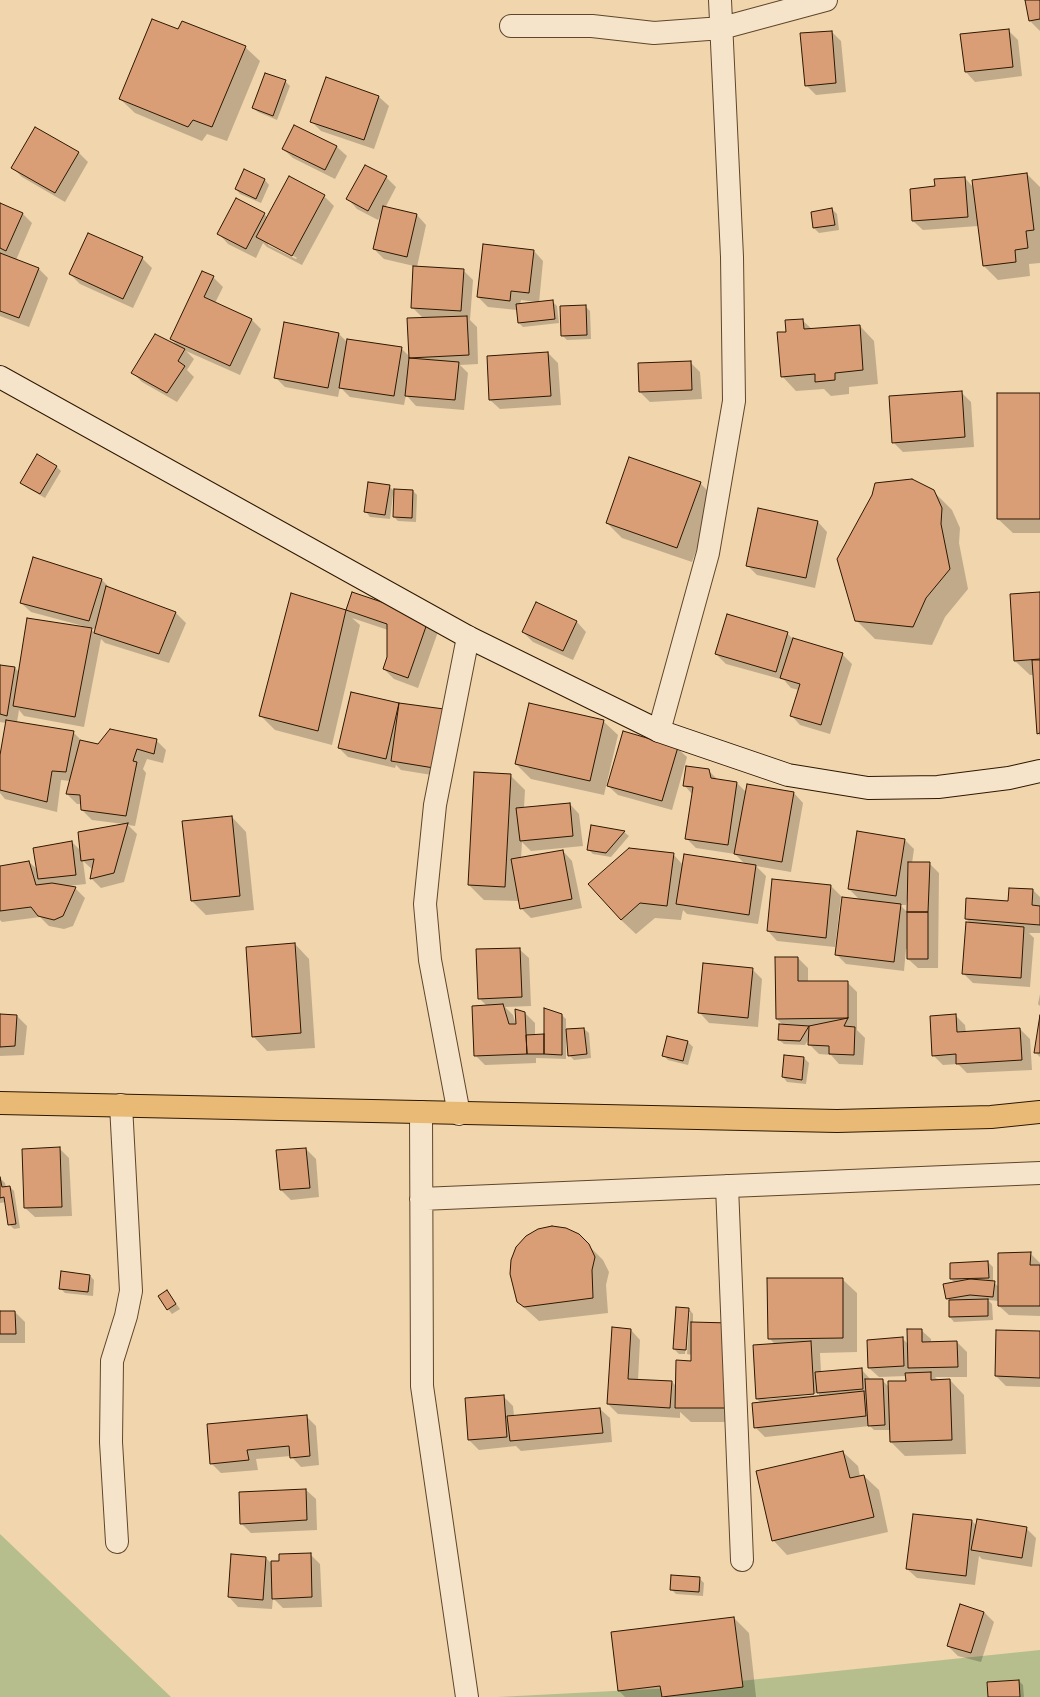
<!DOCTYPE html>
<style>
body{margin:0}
canvas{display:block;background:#f0d5ad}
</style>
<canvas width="1040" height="1697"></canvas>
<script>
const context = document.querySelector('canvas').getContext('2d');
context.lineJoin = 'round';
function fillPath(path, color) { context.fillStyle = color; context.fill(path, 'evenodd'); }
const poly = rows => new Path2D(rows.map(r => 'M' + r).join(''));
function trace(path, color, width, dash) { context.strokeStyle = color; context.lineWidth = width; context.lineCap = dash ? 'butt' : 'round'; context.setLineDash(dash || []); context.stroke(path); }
fillPath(poly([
 [0,1534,171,1697,0,1697],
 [1040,1650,1040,1697,498,1697,672,1688]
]), '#b6be8d');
fillPath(poly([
 [1026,0,1040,0,1040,31,1030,21],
 [1008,30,1018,40,1022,76,975,82,966,72],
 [179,31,245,47,260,61,227,141,207,134,202,141,135,113,120,99],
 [832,32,841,41,846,92,816,95,806,85],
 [285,81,290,86,277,120,258,112,253,108],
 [379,97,389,106,374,149,321,131,311,121],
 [294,126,337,147,347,156,335,179,293,158,283,149],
 [78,152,88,162,65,202,22,177,12,167],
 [244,171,265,180,269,185,261,203,240,194,236,189],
 [1027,174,1040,187,1040,263,1029,264,1030,276,998,280,984,266,978,226,923,230,913,221,936,187,965,178,973,187],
 [386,177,396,187,385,208,417,215,426,225,417,267,463,270,473,280,470,320,477,327,478,364,460,365,468,373,464,410,416,406,406,395,404,405,350,397,340,387,338,397,285,387,275,377,338,333,347,342,401,348,410,357,423,318,412,307,414,266,384,259,374,249,382,212,378,220,357,209,348,199],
 [324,196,334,206,302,265,267,247,263,243,256,258,228,244,219,234,264,214,268,218],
 [268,242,297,258,296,259,268,245],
 [0,204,22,213,32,223,16,260,38,268,48,278,29,327,0,316],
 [832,209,837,214,839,230,819,233,814,228,812,213],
 [534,251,543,261,539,303,552,301,557,306,559,323,523,327,519,323,517,310,488,307,478,297],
 [521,300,537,302,520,305],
 [142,258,152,268,133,308,80,284,70,274],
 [213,277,223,287,215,303,251,319,261,329,240,375,186,351,194,359,187,370,194,377,177,402,142,382,132,372,178,346,171,339],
 [585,306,590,311,591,339,567,340,562,335],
 [802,320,813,330,860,326,874,341,878,384,849,387,849,394,831,396,824,389,796,391,782,376,787,333],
 [548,353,558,363,561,405,500,409,490,400],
 [690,362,700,372,702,399,650,402,640,392],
 [961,392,971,402,974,447,903,452,893,442],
 [1040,394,1040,533,1013,533,998,519],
 [56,466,61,471,45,498,26,487,21,483],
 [700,483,715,498,692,562,622,538,607,523],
 [389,486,395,492,413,491,417,495,416,522,398,521,394,517,395,495,393,495,390,519,370,517,366,512],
 [933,491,952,510,960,528,959,543,968,589,945,617,932,645,875,639,856,620],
 [818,522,827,532,815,588,757,575,747,565],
 [34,559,102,580,111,589,176,613,186,623,169,663,105,643,101,639,84,727,24,716,19,710,17,722,73,732,83,742,98,745,156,740,166,750,163,763,147,759,143,769,146,773,135,826,128,825,137,834,124,882,101,888,91,878,93,870,83,861,86,884,67,886,75,888,85,898,73,926,64,929,49,926,40,917,2,922,0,920,0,867,29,862,38,870,72,842,81,851,124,824,92,820,82,810,82,804,77,804,67,794,70,781,61,780,57,812,5,799,0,793,0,761,6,723,0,722,0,666,15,668,20,673,87,627,31,612,21,603],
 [89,628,96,629,95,633],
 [353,593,439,629,418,688,394,679,384,669,388,658,388,630,352,618,360,625,332,745,275,730,260,715,292,594,346,611],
 [1040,593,1040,736,1038,733,1034,675,1030,675,1015,661],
 [577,622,586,632,573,660,533,642,523,632],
 [787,633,793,639,842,654,852,664,830,734,800,725,791,715,799,690,791,688,784,680,726,664,716,654],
 [398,704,444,710,444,777,401,770,396,765,395,768,348,757,339,748],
 [603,721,618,735,604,795,531,779,516,764],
 [677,748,687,757,672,810,618,795,608,786],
 [708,770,718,780,737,783,746,792,794,793,803,803,791,872,756,866,766,876,758,924,687,914,683,910,681,920,655,918,636,934,621,920,673,854,683,865,745,864,735,854,696,848,686,838,692,794,684,785],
 [475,773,510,775,525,790,524,808,570,804,579,814,583,846,531,851,522,842,521,859,563,851,572,861,582,908,531,918,521,908,520,901,484,900,469,885],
 [232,817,246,832,254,910,206,915,192,901],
 [592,826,624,832,629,836,611,857,593,854,588,849],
 [905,840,914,849,912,863,929,863,939,873,938,968,918,968,908,959,908,949,906,949,904,971,846,964,836,954,860,900,849,889],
 [908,893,908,913,900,905,906,905],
 [831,886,841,896,835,947,777,941,768,931],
 [1010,889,1033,890,1040,897,1040,933,1029,933,1034,938,1030,987,973,983,963,973,970,923,966,919,1009,902],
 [295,944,309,959,315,1048,267,1051,253,1036],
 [519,949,529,958,531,1006,505,1007,513,1015,516,1025,525,1013,535,1023,535,1035,545,1034,561,1014,566,1019,566,1030,584,1029,589,1033,591,1058,574,1060,569,1055,568,1036,566,1036,566,1059,536,1058,536,1063,485,1065,475,1055,487,1006,479,998],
 [798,958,808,968,808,982,847,982,857,992,857,1030,865,1038,863,1065,839,1064,831,1055,819,1054,809,1044,810,1037,805,1045,784,1044,779,1040,784,1026,777,1019],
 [752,969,762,979,758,1027,709,1023,700,1013],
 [1040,994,1040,1006,1038,1004],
 [0,1015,17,1016,27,1026,24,1055,0,1056],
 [955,1015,965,1025,966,1033,1020,1029,1030,1039,1032,1070,967,1073,958,1064,943,1065,933,1055],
 [1040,1022,1040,1057,1035,1052],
 [668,1037,688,1042,693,1047,688,1065,668,1060,663,1055],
 [804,1058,809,1063,806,1084,787,1082,783,1077],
 [59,1148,69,1158,72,1216,35,1217,25,1208],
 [306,1149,316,1159,319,1197,291,1200,281,1190,278,1151],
 [0,1178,5,1183,6,1187,10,1187,14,1191,20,1228,14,1229,9,1224,6,1202,0,1203],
 [578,1235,603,1260,609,1272,606,1285,608,1313,539,1321,518,1302],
 [1030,1253,1040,1263,1040,1316,1009,1315,999,1306,999,1301,988,1300,992,1304,993,1320,954,1322,950,1317,950,1301,947,1299,955,1283,951,1279,988,1262,993,1267,993,1282,999,1287],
 [90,1276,94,1280,93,1296,65,1293,60,1288],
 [842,1279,857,1293,857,1352,820,1353,821,1372,861,1369,871,1380,882,1380,889,1387,907,1382,906,1376,879,1377,869,1368,902,1338,908,1344,921,1330,931,1339,931,1343,957,1342,967,1352,967,1377,935,1377,939,1381,950,1380,964,1395,966,1454,905,1456,891,1442,890,1430,874,1430,870,1426,765,1437,755,1427,761,1403,757,1399,775,1344,769,1338],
 [819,1393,819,1395,765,1399,765,1397],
 [167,1291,180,1309,172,1314,168,1309],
 [689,1309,693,1314,693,1323,730,1324,744,1338,746,1422,691,1422,680,1412,680,1418,618,1414,608,1404,631,1330,640,1340,638,1380,672,1382,676,1386,692,1362,692,1355,687,1354,690,1312,688,1312,685,1354,679,1354,674,1349],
 [0,1312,15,1312,25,1322,25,1343,0,1343],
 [997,1331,1040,1332,1040,1387,1006,1386,996,1376],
 [503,1396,513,1406,514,1416,600,1409,610,1418,612,1442,521,1451,516,1446,479,1450,469,1440],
 [306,1416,316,1426,319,1465,301,1467,291,1456,256,1459,258,1470,221,1473,211,1463],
 [843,1452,858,1466,860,1477,864,1476,879,1490,888,1532,787,1555,773,1540],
 [306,1490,316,1499,317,1530,251,1533,241,1523],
 [972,1521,977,1526,1026,1528,1036,1538,1032,1567,982,1559,979,1556,975,1585,917,1578,907,1569],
 [310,1554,320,1564,322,1607,283,1608,273,1598,272,1609,238,1607,229,1597,266,1558,272,1564],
 [699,1578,704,1583,703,1596,676,1594,671,1589],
 [984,1612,994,1622,981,1662,958,1656,948,1646],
 [734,1618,749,1633,756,1697,625,1697,619,1691],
 [1019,1681,1023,1685,1024,1697,989,1697]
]), '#0003');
const building = poly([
 [1025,0,1040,0,1040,19,1029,21,1025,0],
 [152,19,178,29,182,21,246,46,212,127,193,120,188,127,119,99,152,19],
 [1009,29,1013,67,965,72,960,34,1009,29],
 [832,31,836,83,805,86,800,33,832,31],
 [265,73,286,80,273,116,252,108,265,73],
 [326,77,379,96,364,140,310,122,326,77],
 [294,125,337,146,325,170,282,149,294,125],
 [35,127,79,152,55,193,11,168,35,127],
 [365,165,387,176,368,211,346,199,365,165],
 [244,169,265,179,256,199,235,189,244,169],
 [1027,173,1034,230,1026,231,1028,248,1015,250,1016,262,983,266,972,180,1027,173],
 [289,176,325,195,292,256,256,237,289,176],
 [965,177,968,217,912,221,910,189,935,186,934,179,965,177],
 [236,198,265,213,246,249,217,234,236,198],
 [0,203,23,213,6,251,0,248,0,203],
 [383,206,417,214,407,257,373,249,383,206],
 [832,208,835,225,813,228,811,212,832,208],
 [88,233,143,257,123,299,69,274,88,233],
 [483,244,534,250,529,293,511,291,510,301,477,297,483,244],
 [0,253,39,268,19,318,0,311,0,253],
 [413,266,464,269,461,311,411,308,413,266],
 [202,271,214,276,204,297,252,319,230,366,170,339,202,271],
 [553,300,555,319,518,323,516,304,553,300],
 [586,305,587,335,561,336,560,306,586,305],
 [467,316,469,355,409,358,407,318,467,316],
 [803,319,804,329,860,325,863,370,835,373,835,380,815,382,815,374,781,377,777,332,786,332,785,320,803,319],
 [284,322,339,333,328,388,274,378,284,322],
 [155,334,185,349,178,361,185,366,167,393,131,373,155,334],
 [347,339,402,347,394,396,339,388,347,339],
 [548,352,551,396,489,400,487,356,548,352],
 [409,358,459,362,455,400,405,396,409,358],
 [691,361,692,390,639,392,638,363,691,361],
 [962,391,965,437,892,443,889,396,962,391],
 [997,393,1040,393,1040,519,997,519,997,393],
 [37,454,57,466,40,494,20,483,37,454],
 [629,457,701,482,677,548,606,523,629,457],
 [912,479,934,490,942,508,941,524,950,569,926,598,913,627,855,621,837,559,872,495,875,483,912,479],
 [368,482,390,485,385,515,364,512,368,482],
 [394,489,413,490,412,518,393,517,394,489],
 [758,508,818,521,806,578,746,566,758,508],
 [33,557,102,579,89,621,20,603,33,557],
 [106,586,176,612,159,654,94,633,106,586],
 [352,592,429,618,408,678,383,669,387,657,387,624,346,610,352,592],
 [1040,592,1040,659,1014,661,1010,594,1040,592],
 [291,593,346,610,318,731,259,716,291,593],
 [536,602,577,621,563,651,522,632,536,602],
 [727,614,788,632,776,672,715,654,727,614],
 [27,618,92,628,75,717,13,706,27,618],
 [793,638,843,653,821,725,790,716,800,684,780,678,793,638],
 [1032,660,1040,660,1040,733,1037,734,1032,660],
 [0,665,15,667,7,716,0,714,0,665],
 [351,692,399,703,386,759,338,748,351,692],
 [399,703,444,709,434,768,391,761,399,703],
 [529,703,604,720,590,781,515,764,529,703],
 [6,720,74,731,66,772,52,771,47,802,0,790,0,755,6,720],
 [110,729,157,739,154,754,137,749,133,761,137,762,126,816,81,810,80,795,66,794,80,740,98,744,110,729],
 [623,731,678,747,662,801,607,786,623,731],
 [686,766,709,769,711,778,737,782,728,845,685,839,693,787,683,786,686,766],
 [474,772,511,774,505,887,468,885,474,772],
 [747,784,794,792,782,862,734,854,747,784],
 [570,803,573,836,520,841,516,808,570,803],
 [232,816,240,896,191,901,182,821,232,816],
 [128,823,114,873,90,879,94,859,81,861,78,832,128,823],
 [591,825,625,831,606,853,587,850,591,825],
 [857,831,905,839,896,896,848,889,857,831],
 [72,841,76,875,38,879,33,848,72,841],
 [629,848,674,853,667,906,640,903,621,920,588,884,629,848],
 [563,850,572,899,520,909,511,859,563,850],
 [684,854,756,865,749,915,676,904,684,854],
 [29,861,36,885,52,883,76,887,63,916,54,920,38,916,31,907,0,911,0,866,29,861],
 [908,862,930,862,928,912,907,912,908,862],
 [772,879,831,885,826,938,767,931,772,879],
 [1009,888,1033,889,1032,905,1040,906,1040,925,965,919,966,898,1008,901,1009,888],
 [842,897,901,904,894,962,835,955,842,897],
 [907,912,928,912,928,959,907,959,907,912],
 [966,922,1024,927,1021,978,962,974,966,922],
 [295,943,301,1033,252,1037,246,947,295,943],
 [520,948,522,997,478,999,476,949,520,948],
 [775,957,798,957,798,981,848,981,848,1018,776,1019,775,957],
 [703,963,753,968,748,1018,698,1013,703,963],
 [503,1004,509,1024,516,1024,515,1009,525,1012,527,1054,474,1056,472,1006,503,1004],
 [544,1008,562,1014,562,1055,544,1054,544,1008],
 [0,1014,17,1015,15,1046,0,1047,0,1014],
 [956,1014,957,1032,1020,1028,1022,1060,956,1064,956,1054,932,1056,930,1016,956,1014],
 [1040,1015,1040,1053,1034,1053,1040,1015],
 [848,1018,844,1026,855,1027,854,1055,829,1054,829,1046,808,1045,809,1026,848,1018],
 [779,1024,809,1026,800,1041,778,1040,779,1024],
 [584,1028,587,1054,568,1056,566,1029,584,1028],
 [544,1034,544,1054,527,1054,526,1035,544,1034],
 [667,1036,688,1041,683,1061,662,1056,667,1036],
 [784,1055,804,1057,802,1080,782,1077,784,1055],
 [60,1147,62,1207,24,1208,22,1149,60,1147],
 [306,1148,310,1188,280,1190,276,1150,306,1148],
 [0,1177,2,1187,10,1186,16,1224,8,1225,4,1197,0,1198,0,1177],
 [552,1226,566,1228,579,1234,589,1244,595,1257,592,1270,593,1298,524,1307,517,1302,510,1274,511,1260,516,1247,526,1236,538,1229,552,1226],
 [1031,1252,1030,1265,1040,1265,1040,1306,998,1306,998,1253,1031,1252],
 [988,1261,989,1278,950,1279,950,1263,988,1261],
 [61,1271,90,1275,88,1292,59,1289,61,1271],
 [767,1278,843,1278,843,1338,768,1339,767,1278],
 [970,1279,995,1281,993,1297,970,1295,946,1299,943,1284,970,1279],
 [167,1290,176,1304,167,1310,158,1296,167,1290],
 [988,1299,988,1316,949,1317,949,1300,988,1299],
 [676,1307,689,1308,686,1350,673,1349,676,1307],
 [0,1311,15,1311,16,1334,0,1334,0,1311],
 [691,1322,730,1323,732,1408,675,1408,676,1360,691,1361,691,1322],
 [612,1327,631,1329,628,1379,672,1381,670,1408,607,1404,612,1327],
 [907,1329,922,1329,922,1342,957,1341,958,1367,908,1368,907,1329],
 [996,1330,1040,1331,1040,1378,995,1376,996,1330],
 [903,1337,904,1366,868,1368,867,1340,903,1337],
 [811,1341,814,1394,756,1399,753,1345,811,1341],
 [862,1368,863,1389,817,1393,815,1372,862,1368],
 [931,1372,931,1380,950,1379,952,1440,890,1442,888,1381,906,1381,905,1373,931,1372],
 [865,1379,883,1379,885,1425,868,1426,865,1379],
 [864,1391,866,1416,754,1428,752,1403,864,1391],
 [504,1395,507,1437,468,1440,465,1398,504,1395],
 [600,1408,603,1433,510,1441,507,1416,600,1408],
 [307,1415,310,1456,290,1458,289,1446,247,1450,249,1460,210,1464,207,1424,307,1415],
 [843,1451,850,1478,864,1475,874,1517,772,1541,756,1471,843,1451],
 [306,1489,307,1520,240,1524,239,1492,306,1489],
 [913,1514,972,1520,966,1576,906,1569,913,1514],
 [977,1519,1027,1527,1022,1558,971,1550,977,1519],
 [311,1553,312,1597,272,1599,271,1561,279,1561,279,1554,311,1553],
 [231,1554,266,1557,263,1600,228,1597,231,1554],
 [671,1575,700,1577,699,1592,670,1590,671,1575],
 [960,1604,984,1612,971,1653,947,1646,960,1604],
 [734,1617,743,1687,662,1697,660,1686,618,1691,611,1632,734,1617],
 [1019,1680,1020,1697,988,1697,987,1682,1019,1680]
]);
fillPath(building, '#d99e75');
trace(building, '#2e1700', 1);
const minor = poly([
 [511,26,592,26,654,33,722,28,826,0],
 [659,731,708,553,734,401,732,257,720,0],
 [421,1112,422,1386,467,1697],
 [459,1114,430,960,425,904,435,805,468,637],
 [727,1186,742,1560],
 [421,1199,1040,1173],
 [117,1542,111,1442,112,1361,126,1316,131,1291,121,1105]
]);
const secondary = poly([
 [0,377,468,637,659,731,788,775,868,788,938,787,1009,778,1040,771]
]);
const trunk = poly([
 [0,1103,837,1121,991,1117,1040,1112]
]);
trace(minor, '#5e462b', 24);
trace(secondary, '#2e1700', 24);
trace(trunk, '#2e1700', 24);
trace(minor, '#f5e4ca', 22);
trace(secondary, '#f5e4ca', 22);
trace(trunk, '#e8ba76', 22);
</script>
